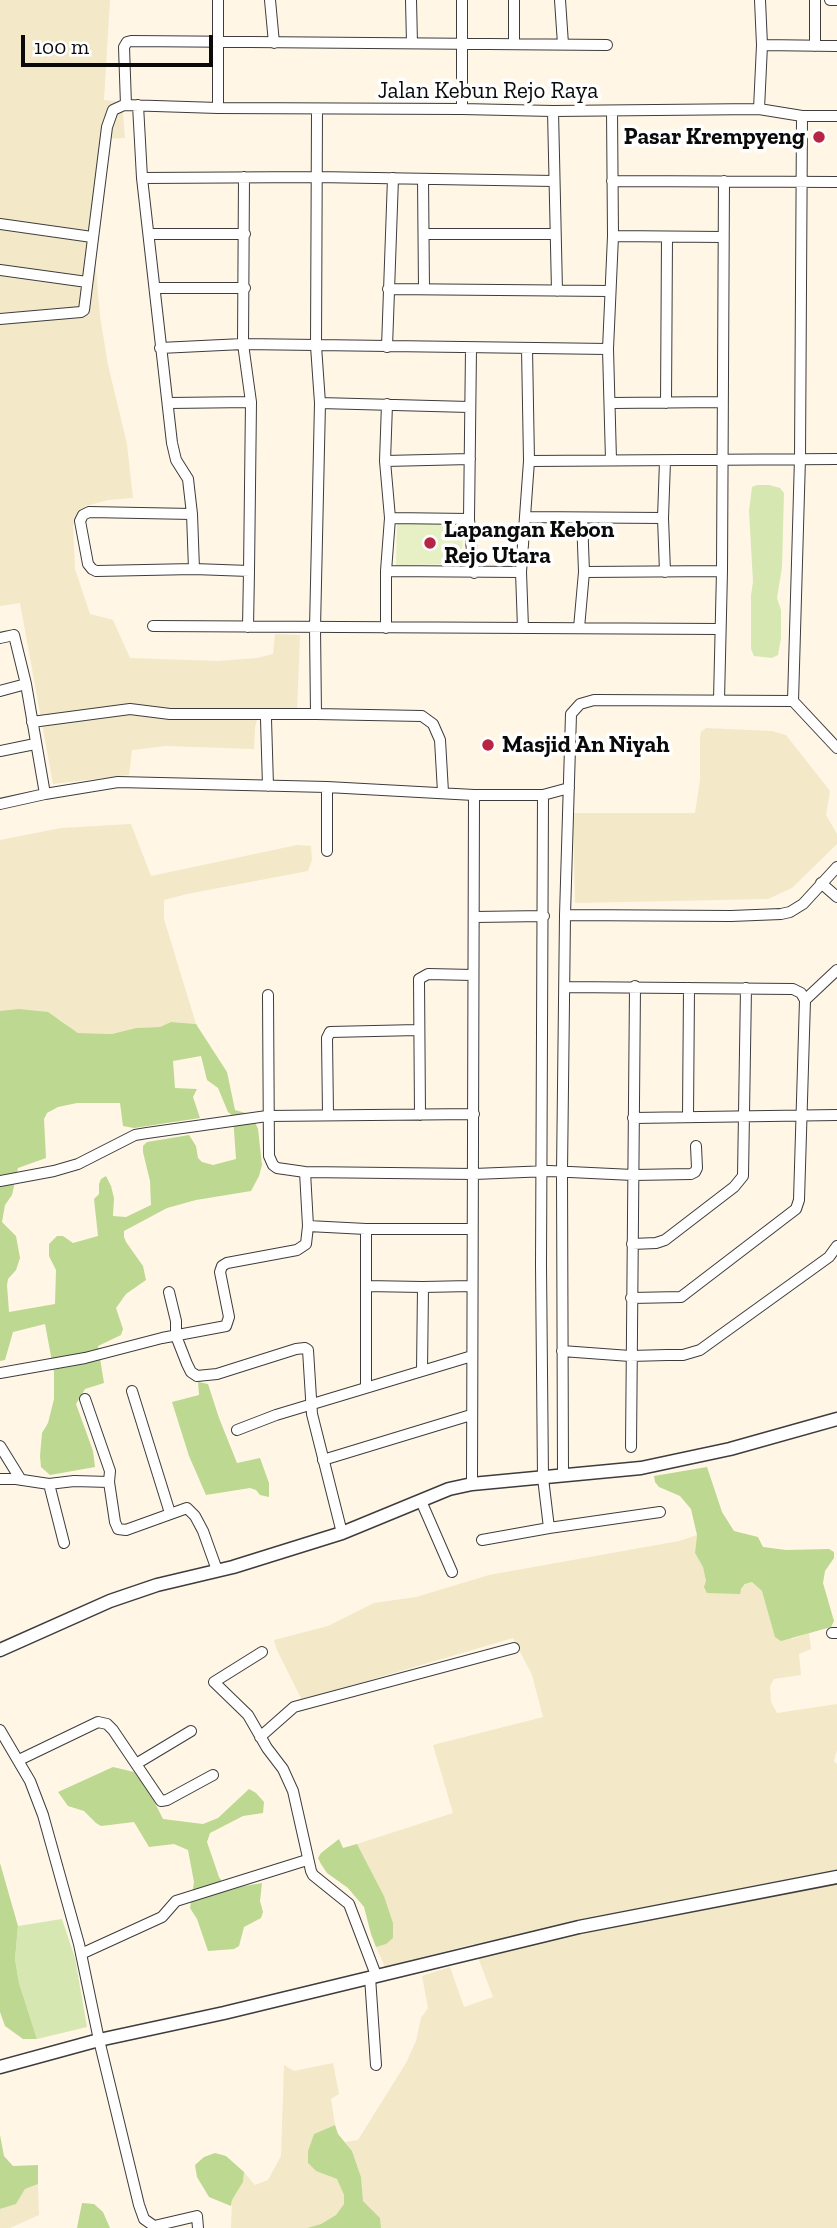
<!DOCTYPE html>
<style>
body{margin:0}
#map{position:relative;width:837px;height:2228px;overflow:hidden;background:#fff6e6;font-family:"Zilla Slab",serif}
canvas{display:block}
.scale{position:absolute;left:21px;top:35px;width:192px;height:32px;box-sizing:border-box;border:4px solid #0a0a0a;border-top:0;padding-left:9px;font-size:21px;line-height:24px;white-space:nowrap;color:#0a0a0a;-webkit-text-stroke:5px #fff;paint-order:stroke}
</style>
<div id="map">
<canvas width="837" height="2228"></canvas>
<div class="scale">100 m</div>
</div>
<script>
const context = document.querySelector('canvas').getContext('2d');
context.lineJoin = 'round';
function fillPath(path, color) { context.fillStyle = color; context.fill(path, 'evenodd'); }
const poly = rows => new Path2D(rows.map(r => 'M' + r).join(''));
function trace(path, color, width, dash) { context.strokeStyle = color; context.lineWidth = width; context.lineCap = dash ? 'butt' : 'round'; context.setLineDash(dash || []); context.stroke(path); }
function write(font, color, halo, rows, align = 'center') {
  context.font = font + ' "Zilla Slab",serif'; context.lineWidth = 7; context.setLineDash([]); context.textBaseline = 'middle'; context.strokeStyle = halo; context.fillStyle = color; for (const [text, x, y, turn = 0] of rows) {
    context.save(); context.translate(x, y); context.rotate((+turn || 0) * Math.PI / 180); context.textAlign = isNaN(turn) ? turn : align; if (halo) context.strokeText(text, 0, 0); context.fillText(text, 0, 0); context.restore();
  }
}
fillPath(poly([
 [0,0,110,0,104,100,122,102,125,138,100,139,94,247,100,316,108,365,127,444,133,498,108,500,86,506,77,514,73,525,75,569,90,614,113,620,130,658,218,661,257,658,273,654,275,634,300,635,297,712,258,715,255,728,254,749,166,746,132,750,129,775,53,784,20,603,0,606],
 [706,728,772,731,786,735,830,791,826,815,837,834,837,844,792,888,768,899,575,903,573,813,695,813,700,780,700,739,701,732],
 [131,824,151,876,297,845,311,846,312,860,308,871,187,894,164,900,164,919,196,1024,171,1022,160,1027,136,1028,112,1034,78,1033,59,1019,8,1011,0,1011,0,840,61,828],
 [697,1535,695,1553,703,1567,706,1581,741,1589,746,1584,752,1582,762,1591,766,1602,792,1639,809,1633,811,1649,799,1654,801,1675,774,1679,770,1686,771,1702,777,1713,837,1704,837,1750,834,1761,837,1764,837,2228,381,2228,380,2218,363,2201,361,2177,352,2151,345,2142,358,2140,406,2063,416,2041,421,2018,428,2008,422,1976,450,1967,464,2007,493,1997,473,1944,385,1967,376,1947,386,1944,393,1923,384,1896,357,1844,453,1813,433,1745,543,1717,532,1675,513,1638,302,1700,277,1650,274,1640,328,1626,374,1603,416,1597,489,1575,679,1541],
 [333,2063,339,2094,331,2099,335,2125,314,2134,308,2151,308,2163,316,2171,337,2179,344,2195,344,2204,336,2215,321,2224,307,2228,231,2228,232,2200,243,2182,244,2172,255,2185,268,2180,281,2156,284,2065,294,2071],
 [38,2184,39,2215,10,2228,0,2228,0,2209,16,2204,25,2189]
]), '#f3e8c8');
fillPath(poly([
 [757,485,769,485,780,488,784,493,782,567,777,598,781,610,781,638,778,655,772,658,754,656,751,649,751,595,753,582,749,511,752,487],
 [62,1919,75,1958,87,2027,37,2039,19,1983,15,1959,18,1926]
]), '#d7e7b2');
fillPath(poly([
 [19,1009,48,1012,78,1033,112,1034,136,1028,160,1027,171,1022,196,1024,227,1072,235,1110,252,1115,258,1129,262,1165,259,1176,251,1191,196,1200,167,1208,124,1231,124,1237,126,1242,143,1266,146,1280,126,1294,116,1308,123,1329,121,1335,98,1346,104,1383,85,1389,76,1404,93,1451,95,1467,50,1475,41,1467,40,1456,42,1433,48,1423,54,1399,54,1372,45,1324,13,1332,5,1360,0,1361,0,1011],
 [201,1056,207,1080,218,1088,228,1112,233,1116,236,1159,213,1165,202,1162,198,1158,196,1146,189,1135,147,1142,143,1146,143,1152,150,1181,151,1205,126,1217,113,1216,114,1198,111,1186,106,1176,101,1179,99,1184,99,1194,94,1199,98,1236,73,1243,63,1236,57,1236,49,1244,49,1256,56,1270,55,1304,9,1312,7,1285,8,1279,16,1270,20,1258,16,1236,2,1222,5,1205,12,1195,18,1168,46,1158,44,1119,47,1113,58,1107,77,1103,120,1103,123,1126,134,1128,200,1118,193,1097,197,1089,175,1088,173,1061],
 [198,1382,208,1384,219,1418,237,1463,260,1458,269,1483,269,1497,260,1495,256,1490,250,1488,206,1495,189,1456,172,1402,199,1395],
 [707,1467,722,1512,734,1531,758,1537,763,1547,786,1550,829,1549,834,1552,834,1558,825,1571,823,1583,834,1621,831,1627,781,1641,775,1637,762,1591,752,1582,745,1584,741,1589,740,1594,707,1593,704,1587,706,1581,703,1567,695,1553,697,1535,691,1509,680,1496,659,1487,655,1482,654,1476],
 [113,1767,134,1772,151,1795,163,1819,203,1824,218,1818,249,1789,256,1793,264,1802,263,1813,243,1816,210,1833,207,1842,219,1877,227,1889,262,1883,260,1901,263,1912,261,1918,244,1927,239,1946,234,1949,208,1951,197,1919,190,1908,194,1882,188,1850,174,1844,149,1847,134,1822,101,1826,96,1823,84,1811,68,1806,58,1792],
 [339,1839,343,1848,357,1844,384,1896,393,1923,393,1938,386,1944,376,1947,371,1934,364,1907,348,1888,327,1873,321,1864,318,1858,321,1853],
 [0,1863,18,1926,15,1959,19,1983,37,2039,23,2039,5,2026,0,2012],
 [335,2125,338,2134,352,2151,361,2177,363,2201,380,2218,381,2228,307,2228,321,2224,336,2215,344,2204,344,2195,337,2179,316,2171,308,2163,308,2151,314,2134],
 [0,2135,4,2156,13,2166,38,2165,38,2184,25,2189,16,2204,0,2209],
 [215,2153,226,2156,244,2172,243,2182,232,2200,231,2206,209,2197,197,2177,195,2165,204,2157],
 [82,2203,94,2204,103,2212,110,2228,77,2228]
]), '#bdd891');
fillPath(poly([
 [463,522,462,564,396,565,397,523]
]), '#e7efc4');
const minor = poly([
 [270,0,274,43],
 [411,0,412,43],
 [560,0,563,44],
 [830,0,837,0],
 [514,43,514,0],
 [762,45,837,46],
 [815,46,815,0],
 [126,105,124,47,127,42,131,41,607,45],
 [138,105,142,178,172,443,176,460,188,479,192,514,194,569,249,571,248,627],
 [218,108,218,0],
 [462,109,462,0],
 [759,109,762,45,760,0],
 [553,111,557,291],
 [244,177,243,344,251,402,249,571],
 [142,178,316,177,554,181],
 [423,179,424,289],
 [612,181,837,182],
 [0,224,92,237],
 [150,234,245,234],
 [424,234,555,234],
 [613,236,722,237],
 [0,270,87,282],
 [155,288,245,288],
 [388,289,610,291],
 [0,319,81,312,84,310,107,127,113,110,124,105,218,108,462,109,553,111,759,109,802,116,837,116],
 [387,347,393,178],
 [160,348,243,344,608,349],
 [471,349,469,519,474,573],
 [169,403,251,402],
 [320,403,469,407],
 [611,403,722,402],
 [666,403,667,237],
 [611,460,608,349,613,236,612,111],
 [385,461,470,459],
 [529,461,837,459],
 [665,461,663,518,665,572],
 [192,514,89,512,83,515,80,521,88,564,92,569,96,571,194,569],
 [525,517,663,518],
 [390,518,469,519],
 [386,571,521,572],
 [584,572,722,571],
 [153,626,720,629],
 [386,628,386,571,390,518,385,461,387,404],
 [523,628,521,572,529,461,527,348],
 [579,628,584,572,582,518],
 [0,638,14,635,26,684,45,794],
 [0,691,26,684],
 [719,700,722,571,724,181],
 [793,701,800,458,802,116],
 [316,714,315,628,320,403,316,346,317,110],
 [266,719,268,786],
 [32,722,130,709,170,714,316,714,422,716,433,724,440,740,443,792],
 [0,751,35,744],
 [327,787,327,851],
 [0,804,45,794,118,782,327,787,474,795,543,795,569,788],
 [821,883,837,897],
 [565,915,731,916,781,914,790,912,803,904,837,867],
 [475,917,544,916],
 [566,987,793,989,801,993,805,1000,799,1200,796,1209,681,1297,631,1298],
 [268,995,269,1156,273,1165,277,1168,305,1172,474,1174,549,1171,633,1175,691,1174,695,1172,697,1168,696,1146],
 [805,1000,837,970],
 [328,1114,327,1038,330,1032,418,1030],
 [420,1115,419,979,428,974,473,975],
 [688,1116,689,988],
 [633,1118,837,1115],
 [0,1181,54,1171,78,1164,135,1135,147,1133,267,1116,474,1114],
 [308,1226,366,1229,471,1229],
 [632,1244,656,1243,665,1240,734,1187,743,1176,746,988],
 [366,1286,423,1287,422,1371],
 [423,1287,471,1286],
 [169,1292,176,1321,176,1336,187,1364,191,1372,197,1376,217,1374,296,1349,305,1348,308,1350,312,1414,342,1533],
 [562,1351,630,1356,667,1355,683,1355,700,1350,829,1257,837,1246],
 [0,1373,85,1358,162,1338,226,1326,229,1317,220,1272,222,1266,227,1263,297,1250,306,1244,308,1226,305,1172],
 [366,1388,366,1229],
 [132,1391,170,1513],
 [85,1399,110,1471,109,1482],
 [237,1430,276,1415,472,1356],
 [0,1446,21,1480],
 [631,1447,635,986],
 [323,1460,471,1415],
 [563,1475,562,1172,565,915,571,714,580,704,594,700,793,701,837,748],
 [0,1479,16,1479,49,1484,74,1481,109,1482,115,1522,118,1529,126,1530,187,1508,195,1516,203,1531,217,1570],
 [49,1484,64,1543],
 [472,1484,474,795],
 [421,1501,452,1572],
 [549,1528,660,1512],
 [482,1540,549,1528,543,1478,541,1265,543,795],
 [832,1633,837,1633],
 [262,1652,214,1682,248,1715,267,1748,283,1769,293,1791,311,1871,313,1875,349,1904,376,1975],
 [0,1730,30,1781,43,1815,79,1944,99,2040,139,2205,144,2219,154,2226,197,2216,198,2228],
 [260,1737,294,1707,514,1648],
 [19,1760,98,1722,107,1724,113,1730,161,1801,167,1800,213,1775],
 [136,1764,191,1731],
 [81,1954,162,1917,176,1901,307,1860],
 [370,1977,376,2065]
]);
const tertiary = poly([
 [0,1650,110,1601,157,1585,233,1567,342,1533,449,1489,472,1484,641,1468,730,1449,837,1419],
 [0,2067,99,2040,224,2013,579,1927,837,1877]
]);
trace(minor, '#3d3d3d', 12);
trace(tertiary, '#3d3d3d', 15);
trace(minor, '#fff', 10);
trace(tertiary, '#fff', 12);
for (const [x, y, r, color] of [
 [819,137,7,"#b72544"],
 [430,543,7,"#b72544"],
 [488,745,7,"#b72544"]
]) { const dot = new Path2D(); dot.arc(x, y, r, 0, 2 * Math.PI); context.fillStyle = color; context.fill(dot); trace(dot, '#fff', 2.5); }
write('23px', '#0a0a0a', '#fff', [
 ["Jalan Kebun Rejo Raya",488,91]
]);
write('bold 23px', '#0a0a0a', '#fff', [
 ["Pasar Krempyeng",805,137,"right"],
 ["Lapangan Kebon",444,530],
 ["Rejo Utara",444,556],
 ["Masjid An Niyah",502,745]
], 'left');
</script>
